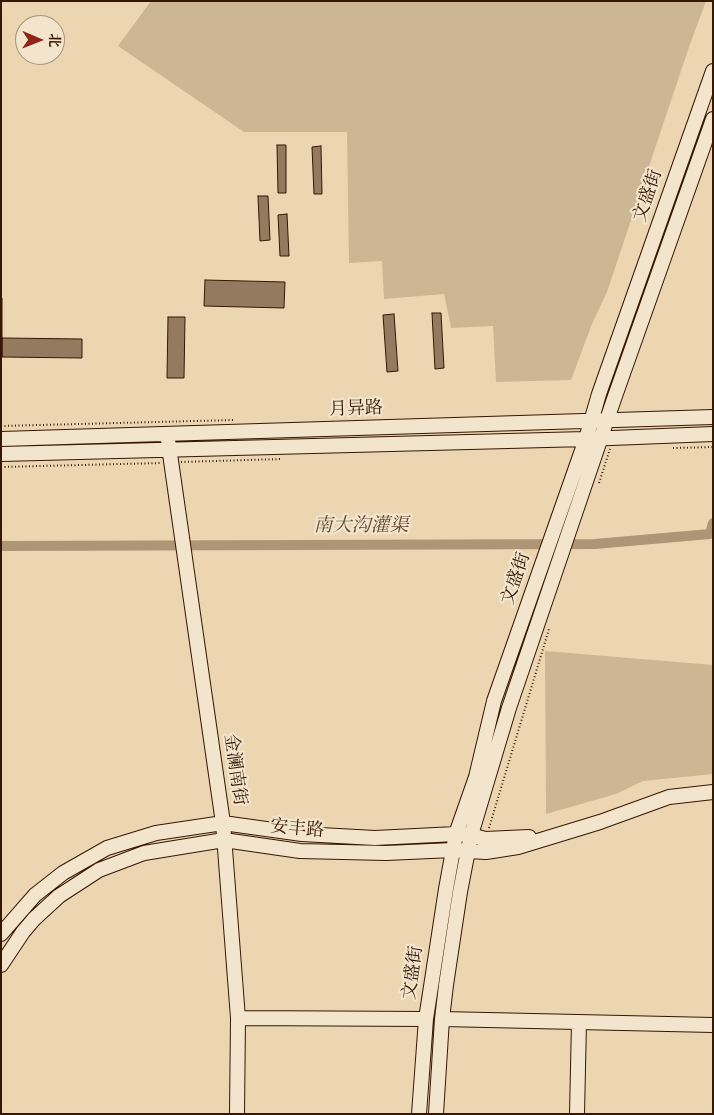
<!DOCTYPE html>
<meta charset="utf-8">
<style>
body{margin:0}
#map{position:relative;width:714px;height:1115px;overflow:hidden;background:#ecd6b2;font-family:"IM FELL DW Pica","Noto Serif SC",serif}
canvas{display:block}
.frame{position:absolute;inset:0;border:2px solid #351703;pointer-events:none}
.north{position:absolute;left:15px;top:15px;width:50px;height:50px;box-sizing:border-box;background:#f3e4cd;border:1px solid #a7927c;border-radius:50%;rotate:91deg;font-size:14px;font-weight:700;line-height:20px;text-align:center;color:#351703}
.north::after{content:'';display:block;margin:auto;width:18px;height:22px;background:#8f2418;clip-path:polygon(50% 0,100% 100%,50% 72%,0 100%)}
</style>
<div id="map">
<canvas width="714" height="1115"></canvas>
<div class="frame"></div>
<div class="north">北</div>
</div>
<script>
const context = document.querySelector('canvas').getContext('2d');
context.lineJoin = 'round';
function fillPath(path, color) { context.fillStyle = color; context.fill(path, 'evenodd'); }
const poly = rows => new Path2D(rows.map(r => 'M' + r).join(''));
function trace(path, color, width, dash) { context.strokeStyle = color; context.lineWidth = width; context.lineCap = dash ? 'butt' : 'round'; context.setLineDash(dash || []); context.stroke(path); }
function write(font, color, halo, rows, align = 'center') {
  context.font = font + ' "IM FELL DW Pica","Noto Serif SC",serif'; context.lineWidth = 4.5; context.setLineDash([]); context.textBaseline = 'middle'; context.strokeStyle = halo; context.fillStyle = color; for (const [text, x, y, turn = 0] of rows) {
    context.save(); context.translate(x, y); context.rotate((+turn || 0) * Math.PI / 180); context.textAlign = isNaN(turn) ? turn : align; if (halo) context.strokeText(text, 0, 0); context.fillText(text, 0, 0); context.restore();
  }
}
fillPath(poly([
 [151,1,706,1,689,47,607,292,592,324,571,380,496,382,493,326,451,328,444,294,384,299,382,261,349,263,347,132,244,132,118,46],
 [545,651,713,665,713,774,643,781,616,794,546,814]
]), '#cdb694');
trace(poly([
 [1,546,595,544,710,534,713,523]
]), '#ae9576', 10);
const building = poly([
 [277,145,286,145,286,193,278,193,277,145],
 [321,146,322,194,314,194,312,147,321,146],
 [258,196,268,196,270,240,260,241,258,196],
 [287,214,289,256,280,256,278,215,287,214],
 [205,280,285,282,284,308,204,306,205,280],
 [1,298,2,298,2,357,1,357,1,298],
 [432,313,441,313,444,368,435,369,432,313],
 [394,314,398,371,387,372,383,315,394,314],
 [168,317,185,317,184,378,167,378,168,317],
 [2,338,82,339,82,358,2,357,2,338]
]);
fillPath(building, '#947a5e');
trace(building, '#351703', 1);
const secondary = poly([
 [1,439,713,417],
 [168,440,223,823,238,1018,237,1114],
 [1,454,586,439,713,434],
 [1,934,35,895,63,873,107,848,156,833,223,823,302,834,375,838,456,834,471,835,485,839,529,837],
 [1,965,23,932,34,919,59,896,99,870,144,853,224,840,300,851,386,853,453,850,486,852,518,847,600,822,669,797,713,792],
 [238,1018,426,1019],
 [442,1019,713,1025],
 [419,1114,426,1019,446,889,456,834,476,777,494,701,586,439,599,394,713,71],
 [436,1114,442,1019,446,985,460,892,471,835,509,708,614,399,713,119],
 [577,1114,579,1022]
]);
trace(secondary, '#351703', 16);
trace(poly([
 [1,426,234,420],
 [673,448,713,447],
 [181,462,281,459],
 [1,467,161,463],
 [599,483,610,449],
 [489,828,549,629]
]), '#351703', 2, [1, 2.5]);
trace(secondary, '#f3e4cd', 14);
write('18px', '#351703', '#f3e4cd', [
 ["文盛街",649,196,-71],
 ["月异路",356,410,-2],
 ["文盛街",517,579,-71],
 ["金澜南街",234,770,82],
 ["安丰路",297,830,5],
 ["文盛街",414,973,-82]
]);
write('italic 19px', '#654931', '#f3e4cd', [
 ["南大沟灌渠",361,527]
]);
</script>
